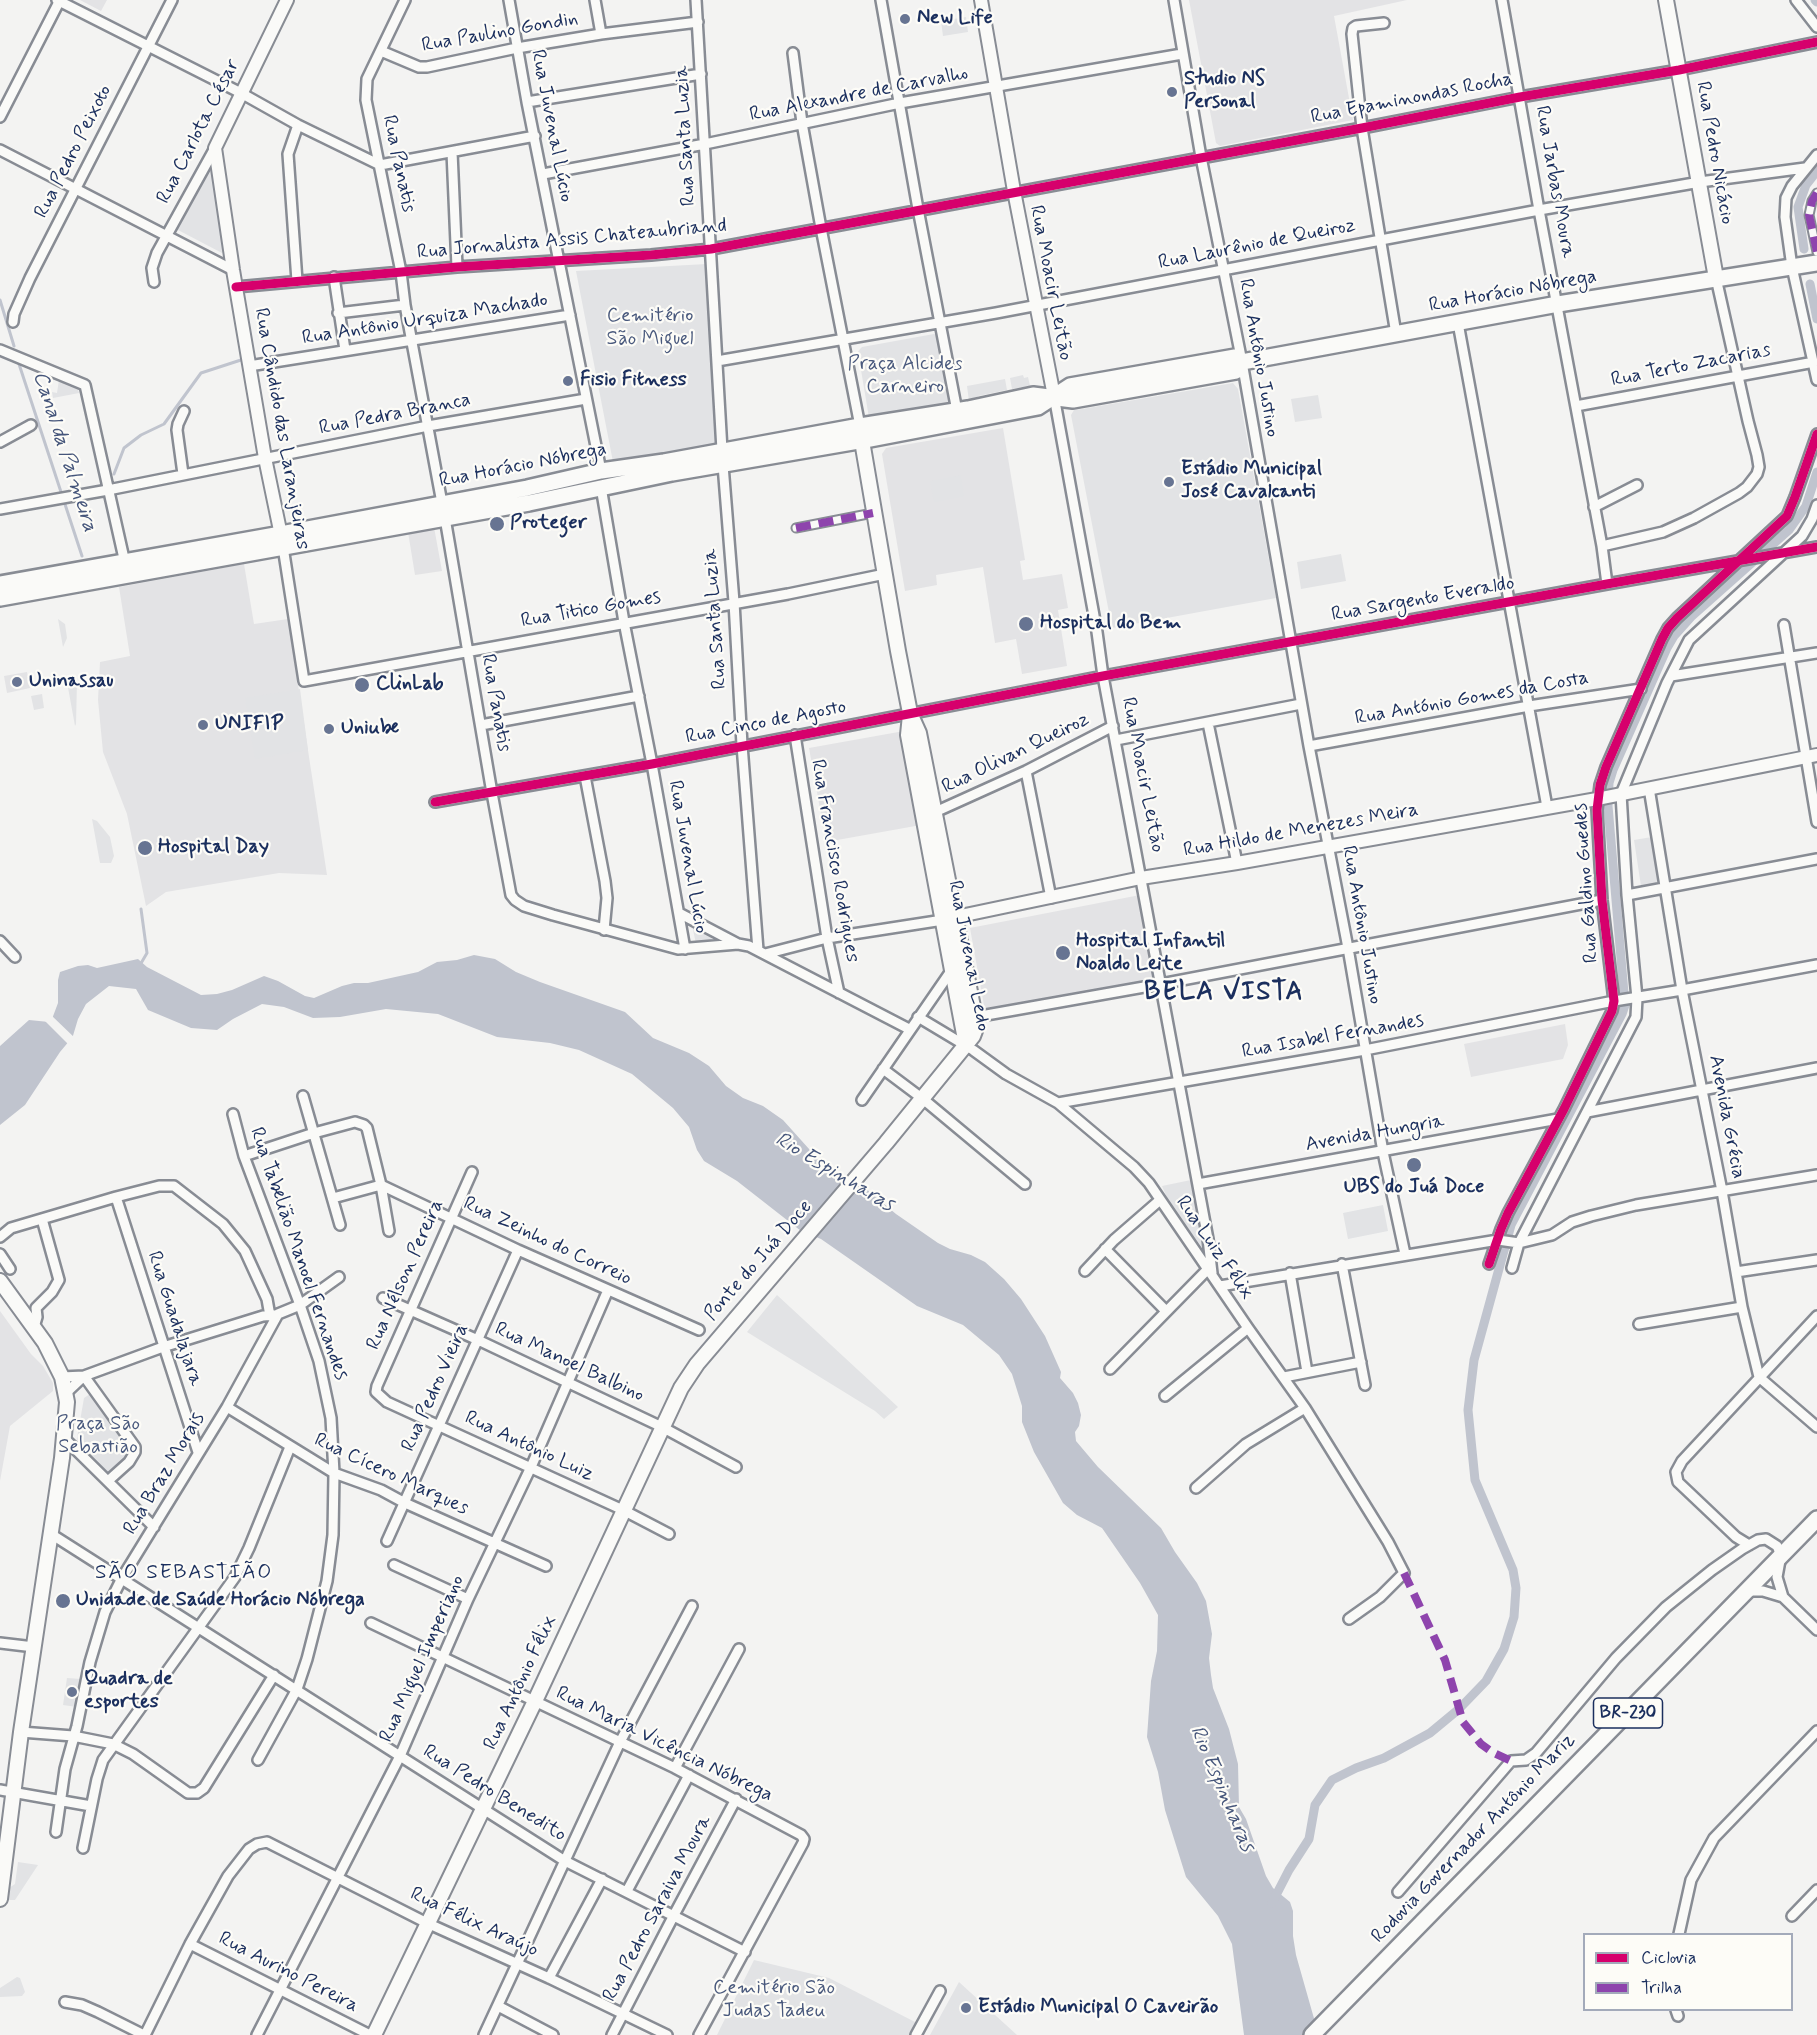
<!DOCTYPE html>
<meta charset="utf-8">
<style>
body{margin:0}
#map{position:relative;width:1817px;height:2035px;overflow:hidden;background:#f3f3f2;font-family:Mynerve,sans-serif}
canvas{display:block}
.legend{position:absolute;left:1583px;top:1933px;width:210px;height:78px;box-sizing:border-box;background:#fdfcf7;border:2px solid #a3aaba;margin:0;padding:8px 10px;list-style:none;font-size:18px;color:#1b2f5e}
.legend li{display:flex;align-items:center;gap:12px;height:30px}
.legend b{width:30px;border:2px solid #a3aaba}
</style>
<div id="map">
<canvas width="1817" height="2035"></canvas>
<ul class="legend">
<li><b style="height:8px;background:#d6006c"></b>Ciclovia</li>
<li><b style="height:8px;background:#8e44ad"></b>Trilha</li>
</ul>
</div>
<script>
const context = document.querySelector('canvas').getContext('2d');
context.lineJoin = 'round';
function fillPath(path, color) { context.fillStyle = color; context.fill(path, 'evenodd'); }
const poly = rows => new Path2D(rows.map(r => 'M' + r).join(''));
function trace(path, color, width, dash) { context.strokeStyle = color; context.lineWidth = width; context.lineCap = dash ? 'butt' : 'round'; context.setLineDash(dash || []); context.stroke(path); }
function write(font, color, halo, rows, align = 'center') {
  context.font = font + ' Mynerve,sans-serif'; context.lineWidth = 4.5; context.setLineDash([]); context.textBaseline = 'middle'; context.strokeStyle = halo; context.fillStyle = color; for (const [text, x, y, turn = 0] of rows) {
    context.save(); context.translate(x, y); context.rotate((+turn || 0) * Math.PI / 180); context.textAlign = isNaN(turn) ? turn : align; if (halo) context.strokeText(text, 0, 0); context.fillText(text, 0, 0); context.restore();
  }
}
fillPath(poly([
 [80,0,107,0,101,11],
 [1189,0,1407,0,1334,16,1353,120,1220,146,1216,143],
 [1003,428,1025,560,1020,561,1023,580,1062,574,1068,608,1058,610,1067,666,1022,674,1016,639,995,643,983,567,936,575,937,585,905,591,882,454,886,448],
 [434,527,442,571,415,575,408,532],
 [244,564,254,624,288,619,327,875,279,873,166,892,146,906,127,814,103,752,98,700,100,662,130,656,119,587],
 [27,672,30,688,7,693,4,676],
 [904,731,921,825,826,842,809,748],
 [1140,895,1156,979,985,1011,970,928],
 [1565,1024,1568,1045,1563,1059,1471,1077,1464,1044],
 [0,1311,31,1354,43,1366,53,1383,53,1391,10,1426,0,1481]
]), '#e3e3e5');
fillPath(poly([
 [966,17,968,32,943,36,941,21],
 [206,169,212,169,225,250,222,253,178,230,176,226],
 [707,264,718,444,613,462,576,271],
 [934,334,938,335,951,403,950,406,869,418,858,352,860,349,862,347],
 [1023,375,1024,378,1028,377,1030,386,1012,389,1010,378],
 [1005,379,1007,390,978,396,975,400,969,401,967,386],
 [59,380,72,382,77,385,79,393,53,398,52,392,57,393],
 [1233,383,1238,389,1276,598,1112,628,1071,415,1074,410,1082,409],
 [1318,395,1322,418,1295,422,1291,399],
 [961,475,964,496,934,502,930,481],
 [1341,554,1346,581,1301,589,1297,562],
 [58,619,65,624,67,638,63,647],
 [77,681,76,724,75,726,67,682],
 [300,689,308,750,255,759,245,698],
 [42,694,44,708,34,710,31,696],
 [92,819,97,821,110,837,114,856,111,863,100,863],
 [1652,837,1658,883,1641,886,1634,840],
 [692,925,728,944,696,944],
 [1191,1180,1205,1247,1203,1249,1168,1200,1162,1186],
 [1383,1205,1388,1231,1348,1239,1343,1213],
 [777,1295,898,1407,884,1419,875,1411,747,1332],
 [90,1394,132,1448,132,1454,107,1472,76,1444,84,1398],
 [67,1678,81,1679,77,1707,63,1705],
 [18,1862,38,1865,15,1900,8,1900,9,1888,15,1884],
 [754,1960,829,1978,917,2023,910,2035,717,2035],
 [17,1977,20,1978,25,1992,22,1996,0,1997,0,1988],
 [959,1982,1017,2035,930,2035]
]), '#e2e3e5');
fillPath(poly([
 [474,955,495,959,516,972,540,982,625,1012,653,1038,689,1053,709,1066,726,1086,743,1098,763,1106,783,1120,827,1169,858,1182,896,1214,938,1243,950,1249,971,1255,985,1262,1004,1279,1021,1299,1045,1336,1061,1372,1060,1378,1073,1393,1078,1403,1081,1415,1079,1426,1075,1432,1076,1441,1098,1467,1161,1528,1175,1552,1197,1583,1206,1601,1212,1634,1209,1658,1211,1675,1213,1688,1229,1729,1238,1764,1239,1807,1246,1819,1266,1876,1273,1888,1290,1902,1293,1911,1293,1936,1296,1955,1317,2029,1311,2035,1244,2035,1232,1944,1218,1916,1186,1877,1165,1810,1158,1772,1147,1737,1151,1681,1157,1651,1158,1615,1140,1583,1102,1528,1077,1515,1063,1503,1034,1452,1022,1422,1022,1406,1012,1374,999,1355,963,1325,917,1306,821,1239,801,1231,737,1181,704,1161,697,1150,689,1127,673,1108,632,1074,579,1050,550,1043,497,1037,438,1014,386,1009,340,1017,313,1018,284,1007,262,1004,233,1019,217,1030,191,1028,148,1010,136,989,109,986,86,1004,78,1019,72,1039,52,1019,58,1003,58,980,60,972,78,966,88,965,97,968,138,959,147,967,201,995,217,994,232,990,264,976,278,981,305,996,314,998,342,986,354,983,368,983,418,972,437,962,457,960],
 [29,1020,49,1022,70,1040,60,1052,25,1105,0,1125,0,1046]
]), '#c0c4ce');
fillPath(poly([
 [51,1015,76,1039,70,1046,43,1019,49,1019]
]), '#f3f3f2');
trace(poly([
 [0,300,14,346],
 [18,361,82,556],
 [114,474,124,448,141,435,164,424,201,373,244,359],
 [140,965,147,953,141,909]
]), '#c0c4ce', 3);
trace(poly([
 [1815,0,1817,2],
 [1804,249,1798,207,1806,185,1817,171],
 [1810,284,1817,319],
 [1272,1903,1289,1870,1309,1839,1315,1805,1332,1780,1356,1768,1384,1758,1430,1733,1459,1709,1486,1681,1504,1649,1514,1617,1516,1588,1513,1570,1475,1480,1468,1410,1474,1360,1511,1225,1622,1014,1625,1005,1608,806,1609,783,1613,770,1667,648,1674,636,1691,617,1789,530,1806,506,1817,472]
]), '#c0c4ce', 9);
const pedestrian = poly([
 [1817,193,1812,201,1809,215,1817,252],
 [796,528,873,513]
]);
const minor = poly([
 [57,0,241,93,298,125,380,165,535,136],
 [405,0,367,79,366,100,401,272,405,305,442,503],
 [509,0,527,102,601,471],
 [595,0,601,34],
 [696,0,722,450],
 [881,0,918,209,957,411],
 [1174,0,1201,157,1242,362,1309,746,1348,948,1383,1152,1405,1254],
 [1502,0,1539,210,1602,546,1607,584],
 [1796,0,1817,27],
 [1384,23,1356,26,1353,28,1352,34,1362,128,1396,334],
 [381,51,419,67,427,67,517,48,601,34,698,22],
 [793,53,802,123,821,228,860,426],
 [527,102,701,74],
 [0,117,60,0],
 [0,150,233,270],
 [452,152,457,267],
 [1817,155,1792,186,1786,198,1785,217,1792,267,1817,380],
 [543,174,705,144,900,103,1182,54],
 [334,277,345,350],
 [297,281,288,154,298,125],
 [154,282,152,268,157,253,215,148],
 [236,287,457,267,651,255,711,249,1362,128,1520,97,1679,70,1817,42],
 [338,313,405,305],
 [13,322,14,314,30,278,172,0],
 [1458,323,1547,807],
 [0,350,85,385,125,563],
 [717,361,996,313,1539,210,1700,182,1805,168],
 [249,366,570,315],
 [1054,396,1097,632,1103,676,1208,1239,1212,1273],
 [1576,406,1814,362],
 [0,442,31,425],
 [723,465,734,602,742,745,758,950],
 [183,474,177,430,178,424,184,411],
 [601,487,624,622,652,764,685,949],
 [1594,507,1637,485],
 [0,509,108,490,428,426,586,399],
 [445,518,492,793,511,895,515,900,524,906,553,915,678,949,738,944,749,946,909,1029],
 [1602,546,1663,532,1694,518,1739,493,1747,487,1757,474,1759,467,1757,455,1748,421,1716,278],
 [283,547,304,681,788,594,885,574],
 [1784,625,1817,822],
 [1671,676,1817,653],
 [1208,723,1237,863],
 [481,725,639,696],
 [795,735,827,938,839,993],
 [1116,740,1301,704],
 [1309,746,1529,706,1641,689],
 [1026,771,1051,898],
 [585,776,605,881,607,898,604,930],
 [1649,788,1682,990,1722,1191,1742,1307,1759,1377,1817,1427],
 [435,802,652,764,1103,676,1607,584,1817,547],
 [933,813,1026,771,1113,726],
 [1627,895,1817,859],
 [679,913,738,944],
 [0,941,15,957],
 [765,954,827,938,943,920],
 [918,1017,973,1050,1006,1074,1058,1103,1134,1167,1149,1183,1248,1328,1305,1408,1388,1542,1404,1573,1380,1597,1349,1619],
 [975,1017,1161,984,1602,900],
 [883,1069,923,1099,1025,1184],
 [303,1096,340,1225],
 [862,1100,951,971],
 [1058,1103,1365,1050,1614,1001,1682,990,1817,965],
 [1587,1112,1817,1068],
 [233,1114,244,1156,300,1305,319,1361,331,1418,334,1473,333,1535,327,1581,307,1659,297,1689,258,1760],
 [244,1156,314,1133,355,1122,364,1125,367,1128,381,1185,389,1231],
 [472,1172,377,1386,376,1392,387,1402,623,1510,669,1534],
 [1198,1184,1558,1119],
 [116,1197,198,1452],
 [333,1198,381,1185,518,1250,699,1330],
 [0,1237,11,1228,116,1197,159,1186,174,1186,223,1224,245,1251,267,1299,270,1316],
 [1105,1249,1166,1311],
 [0,1254,10,1269],
 [1342,1264,1365,1385],
 [1489,1264,1501,1229,1508,1213,1564,1109,1612,1011,1614,1001,1602,900,1597,810,1600,785,1606,767,1662,639,1668,628,1677,618,1787,516,1795,497,1817,434],
 [1512,1268,1519,1243,1636,1017,1637,998,1627,895,1621,794,1667,683,1689,640,1802,536,1812,519,1817,505],
 [1085,1271,1114,1240,1160,1200],
 [1736,1272,1817,1260],
 [1290,1273,1307,1372],
 [1220,1286,1498,1240,1519,1243,1552,1235,1572,1222,1591,1216,1636,1205,1817,1175],
 [383,1298,478,1340,662,1427,736,1467],
 [1639,1324,1742,1307],
 [34,1327,37,1317,36,1308,52,1292,59,1280,42,1219],
 [1110,1369,1208,1269],
 [84,1376,135,1447,135,1452,129,1462,109,1480],
 [62,1377,84,1376,163,1347,263,1316,275,1315],
 [1284,1377,1361,1362],
 [66,1393,84,1376],
 [1165,1396,1248,1328],
 [227,1407,334,1473,381,1490,405,1503,546,1566],
 [64,1438,154,1527],
 [1196,1488,1246,1444,1305,1408],
 [51,1534,565,1861,745,1952],
 [387,1541,518,1250],
 [1749,1545,1736,1537,1678,1482,1676,1472,1682,1461,1817,1316],
 [394,1565,468,1599],
 [1746,1591,1763,1591,1783,1597,1817,1630],
 [371,1623,675,1768,801,1835,804,1839,803,1843,699,2035],
 [0,1643,34,1647],
 [21,1732,73,1736,113,1744,133,1754,188,1793,197,1793,204,1788,274,1675],
 [675,1768,739,1649],
 [0,1790,91,1806],
 [56,1832,65,1769,77,1726,90,1662,105,1612,122,1578,227,1407,278,1314,300,1305,339,1277],
 [83,1848,97,1779,103,1760,235,1577,249,1548,290,1447],
 [627,1891,689,1775],
 [1398,1892,1511,1761,1526,1760,1536,1753,1616,1658,1666,1607,1712,1570,1742,1549,1758,1540,1766,1539,1777,1546,1781,1555,1777,1577,1783,1597],
 [1792,1916,1817,1890],
 [1679,1934,1691,1880,1714,1838,1817,1731],
 [190,1944,370,2035],
 [549,1978,602,1879],
 [65,2002,82,2005,98,2012,144,2035],
 [498,2006,553,2035],
 [1676,2010,1678,2016],
 [145,2035,190,1944,228,1876,249,1849,257,1844,267,1842,427,1923,549,1978,667,2035],
 [257,2035,400,1756,468,1599,531,1467,608,1290],
 [484,2035,620,1742,692,1606],
 [612,2035,674,1915,736,1799],
 [916,2035,940,1991]
]);
const tertiary = poly([
 [981,0,1014,191,1054,396],
 [282,540,265,458,233,270,215,148,287,0],
 [946,919,1141,878,1237,863,1597,799,1817,755]
]);
const secondary = poly([
 [1666,0,1716,278],
 [910,715,908,735,966,1045],
 [0,1281,45,1343,62,1377,67,1402,62,1458,21,1732,0,1899],
 [374,2035,535,1701,681,1388,697,1364,886,1143,973,1036,976,1028,975,1017,919,733,910,713,898,651,862,441]
]);
const primary = poly([
 [0,584,281,534,527,488,601,471,664,462,860,426,968,409,1033,395,1073,400,1236,371,1242,362],
 [0,598,529,503,672,473,870,439,1038,407,1070,386,1235,357,1242,362,1558,304,1817,263]
]);
const trunk = poly([
 [1312,2035,1817,1519]
]);
trace(pedestrian, '#888c94', 11);
trace(minor, '#888c94', 14);
trace(tertiary, '#888c94', 16);
trace(secondary, '#888c94', 18);
trace(primary, '#888c94', 20);
trace(trunk, '#888c94', 20);
trace(pedestrian, '#fafaf8', 7);
trace(minor, '#fafaf8', 9);
trace(tertiary, '#fafaf8', 12);
trace(secondary, '#fafaf8', 14);
trace(primary, '#fafaf8', 15);
trace(trunk, '#fafaf8', 15);
trace(poly([
 [1817,193,1812,201,1809,215,1817,252],
 [796,528,873,513],
 [1404,1573,1445,1660,1463,1722,1481,1744,1492,1752,1511,1761]
]), '#8e44ad', 8, [15, 8]);
trace(poly([
 [236,287,457,267,651,255,711,249,1362,128,1520,97,1679,70,1817,42],
 [435,802,652,764,1103,676,1607,584,1817,547],
 [1489,1264,1501,1229,1508,1213,1564,1109,1612,1011,1614,1001,1602,900,1597,810,1600,785,1606,767,1662,639,1668,628,1677,618,1787,516,1795,497,1817,434]
]), '#d6006c', 9);
for (const [x, y, r, color] of [
 [905,19,6,"#677492"],
 [1172,92,6,"#677492"],
 [568,381,6,"#677492"],
 [1169,482,6,"#677492"],
 [497,524,8,"#677492"],
 [1026,624,8,"#677492"],
 [17,682,6,"#677492"],
 [362,685,8,"#677492"],
 [203,725,6,"#677492"],
 [329,729,6,"#677492"],
 [145,848,8,"#677492"],
 [1063,953,8,"#677492"],
 [1414,1165,8,"#677492"],
 [63,1601,8,"#677492"],
 [72,1692,6,"#677492"],
 [966,2008,6,"#677492"]
]) { const dot = new Path2D(); dot.arc(x, y, r, 0, 2 * Math.PI); context.fillStyle = color; context.fill(dot); trace(dot, '#fdfcf7', 2); }
for (const [x, y, w] of [
 [1628,1713,69]
]) { const box = new Path2D(); box.roundRect(x - w / 2, y - 15, w, 30, 4.5); context.fillStyle = '#fdfcf7'; context.fill(box); trace(box, '#1b2f5e', 1.5); }
write('bold 18px', '#1b2f5e', null, [
 ["BR-230",1628,1713]
]);
write('bold 20px', '#1b2f5e', '#fdfcf7', [
 ["New Life",917,19],
 ["Studio NS",1184,80],
 ["Personal",1184,103],
 ["Fisio Fitness",580,381],
 ["Estádio Municipal",1181,470],
 ["José Cavalcanti",1181,493],
 ["Proteger",510,524],
 ["Hospital do Bem",1040,624],
 ["Uninassau",29,682],
 ["ClinLab",376,685],
 ["UNIFIP",215,725],
 ["Uniube",341,729],
 ["Hospital Day",158,848],
 ["Hospital Infantil",1076,942],
 ["Noaldo Leite",1076,965],
 ["UBS do Juá Doce",1414,1188,"center"],
 ["Unidade de Saúde Horácio Nóbrega",76,1601],
 ["Quadra de",84,1680],
 ["esportes",84,1703],
 ["Estádio Municipal O Caveirão",978,2008]
], 'left');
write('20px', '#1b2f5e', '#fdfcf7', [
 ["Rua Paulino Gondin",500,33,-10],
 ["Rua Alexandre de Carvalho",859,95,-11],
 ["Rua Epaminondas Rocha",1412,99,-11],
 ["Rua Juvenal Lúcio",551,126,79],
 ["Rua Carlota César",199,132,-63],
 ["Rua Santa Luzia",686,136,-93],
 ["Rua Pedro Peixoto",74,152,-63],
 ["Rua Pedro Nicácio",1714,153,80],
 ["Rua Panatis",398,164,78],
 ["Rua Jarbas Moura",1554,182,80],
 ["Rua Jornalista Assis Chateaubriand",572,240,-5],
 ["Rua Laurênio de Queiroz",1257,245,-11],
 ["Rua Moacir Leitão",1050,283,79],
 ["Rua Horácio Nóbrega",1513,292,-10],
 ["Rua Antônio Urquiza Machado",425,320,-9],
 ["Rua Antônio Justino",1258,358,80],
 ["Rua Terto Zacarias",1691,366,-11],
 ["Rua Pedra Branca",395,415,-11],
 ["Rua Cândido das Laranjeiras",281,429,80],
 ["Rua Horácio Nóbrega",523,466,-11],
 ["Rua Sargento Everaldo",1423,600,-10],
 ["Rua Titico Gomes",591,610,-10],
 ["Rua Santa Luzia",716,619,-94],
 ["Rua António Gomes da Costa",1472,699,-10],
 ["Rua Panatis",495,703,80],
 ["Rua Cinco de Agosto",766,723,-11],
 ["Rua Olivan Queiroz",1016,754,-26],
 ["Rua Moacir Leitão",1142,775,79],
 ["Rua Hildo de Menezes Meira",1301,831,-10],
 ["Rua Juvenal Lúcio",687,857,80],
 ["Rua Francisco Rodrigues",834,861,80],
 ["Rua Galdino Guedes",1587,883,-94],
 ["Rua Antônio Justino",1361,925,80],
 ["Rua Juvenal Ledo",968,956,79],
 ["Rua Isabel Fernandes",1333,1037,-10],
 ["Avenida Grécia",1726,1117,79],
 ["Avenida Hungria",1375,1134,-10],
 ["Rua Zeinho do Correio",547,1242,25],
 ["Rua Luiz Félix",1214,1248,55],
 ["Rua Tabelião Manoel Fernandes",298,1254,71],
 ["Ponte do Juá Doce",759,1261,-49],
 ["Rua Nélson Pereira",406,1275,-66],
 ["Rua Guadalajara",174,1319,72],
 ["Rua Manoel Balbino",569,1363,25],
 ["Rua Pedro Vieira",436,1388,-66],
 ["Rua Antônio Luiz",529,1447,25],
 ["Rua Braz Morais",165,1474,-59],
 ["Rua Cícero Marques",391,1475,25],
 ["Rua Miguel Imperiano",423,1659,-66],
 ["Rua Antônio Félix",521,1683,-65],
 ["Rua Maria Vicência Nóbrega",664,1745,26],
 ["Rua Pedro Benedito",494,1794,32],
 ["Rodovia Governador Antônio Mariz",1474,1839,-46],
 ["Rua Pedro Saraiva Moura",658,1909,-62],
 ["Rua Félix Araújo",474,1923,25],
 ["Rua Aurino Pereira",288,1973,27]
]);
write('20px', '#49597d', '#fdfcf7', [
 ["Cemitério",650,317],
 ["São Miguel",650,340],
 ["Praça Alcides",905,365],
 ["Carneiro",905,388],
 ["Praça São",98,1425],
 ["Sebastião",98,1448],
 ["Cemitério São",774,1989],
 ["Judas Tadeu",774,2012]
]);
write('italic 21px', '#46567b', '#fdfcf7', [
 ["Canal da Palmeira",64,452,72],
 ["Rio Espinharas",834,1173,31],
 ["Rio Espinharas",1221,1789,67]
]);
context.letterSpacing = '1.5px';
write('21px', '#1b2f5e', '#fdfcf7', [
 ["SÃO SEBASTIÃO",184,1574]
]);
context.letterSpacing = '0px';
context.letterSpacing = '1.5px';
write('bold 26px', '#1b2f5e', '#fdfcf7', [
 ["BELA VISTA",1224,994]
]);
context.letterSpacing = '0px';
</script>
